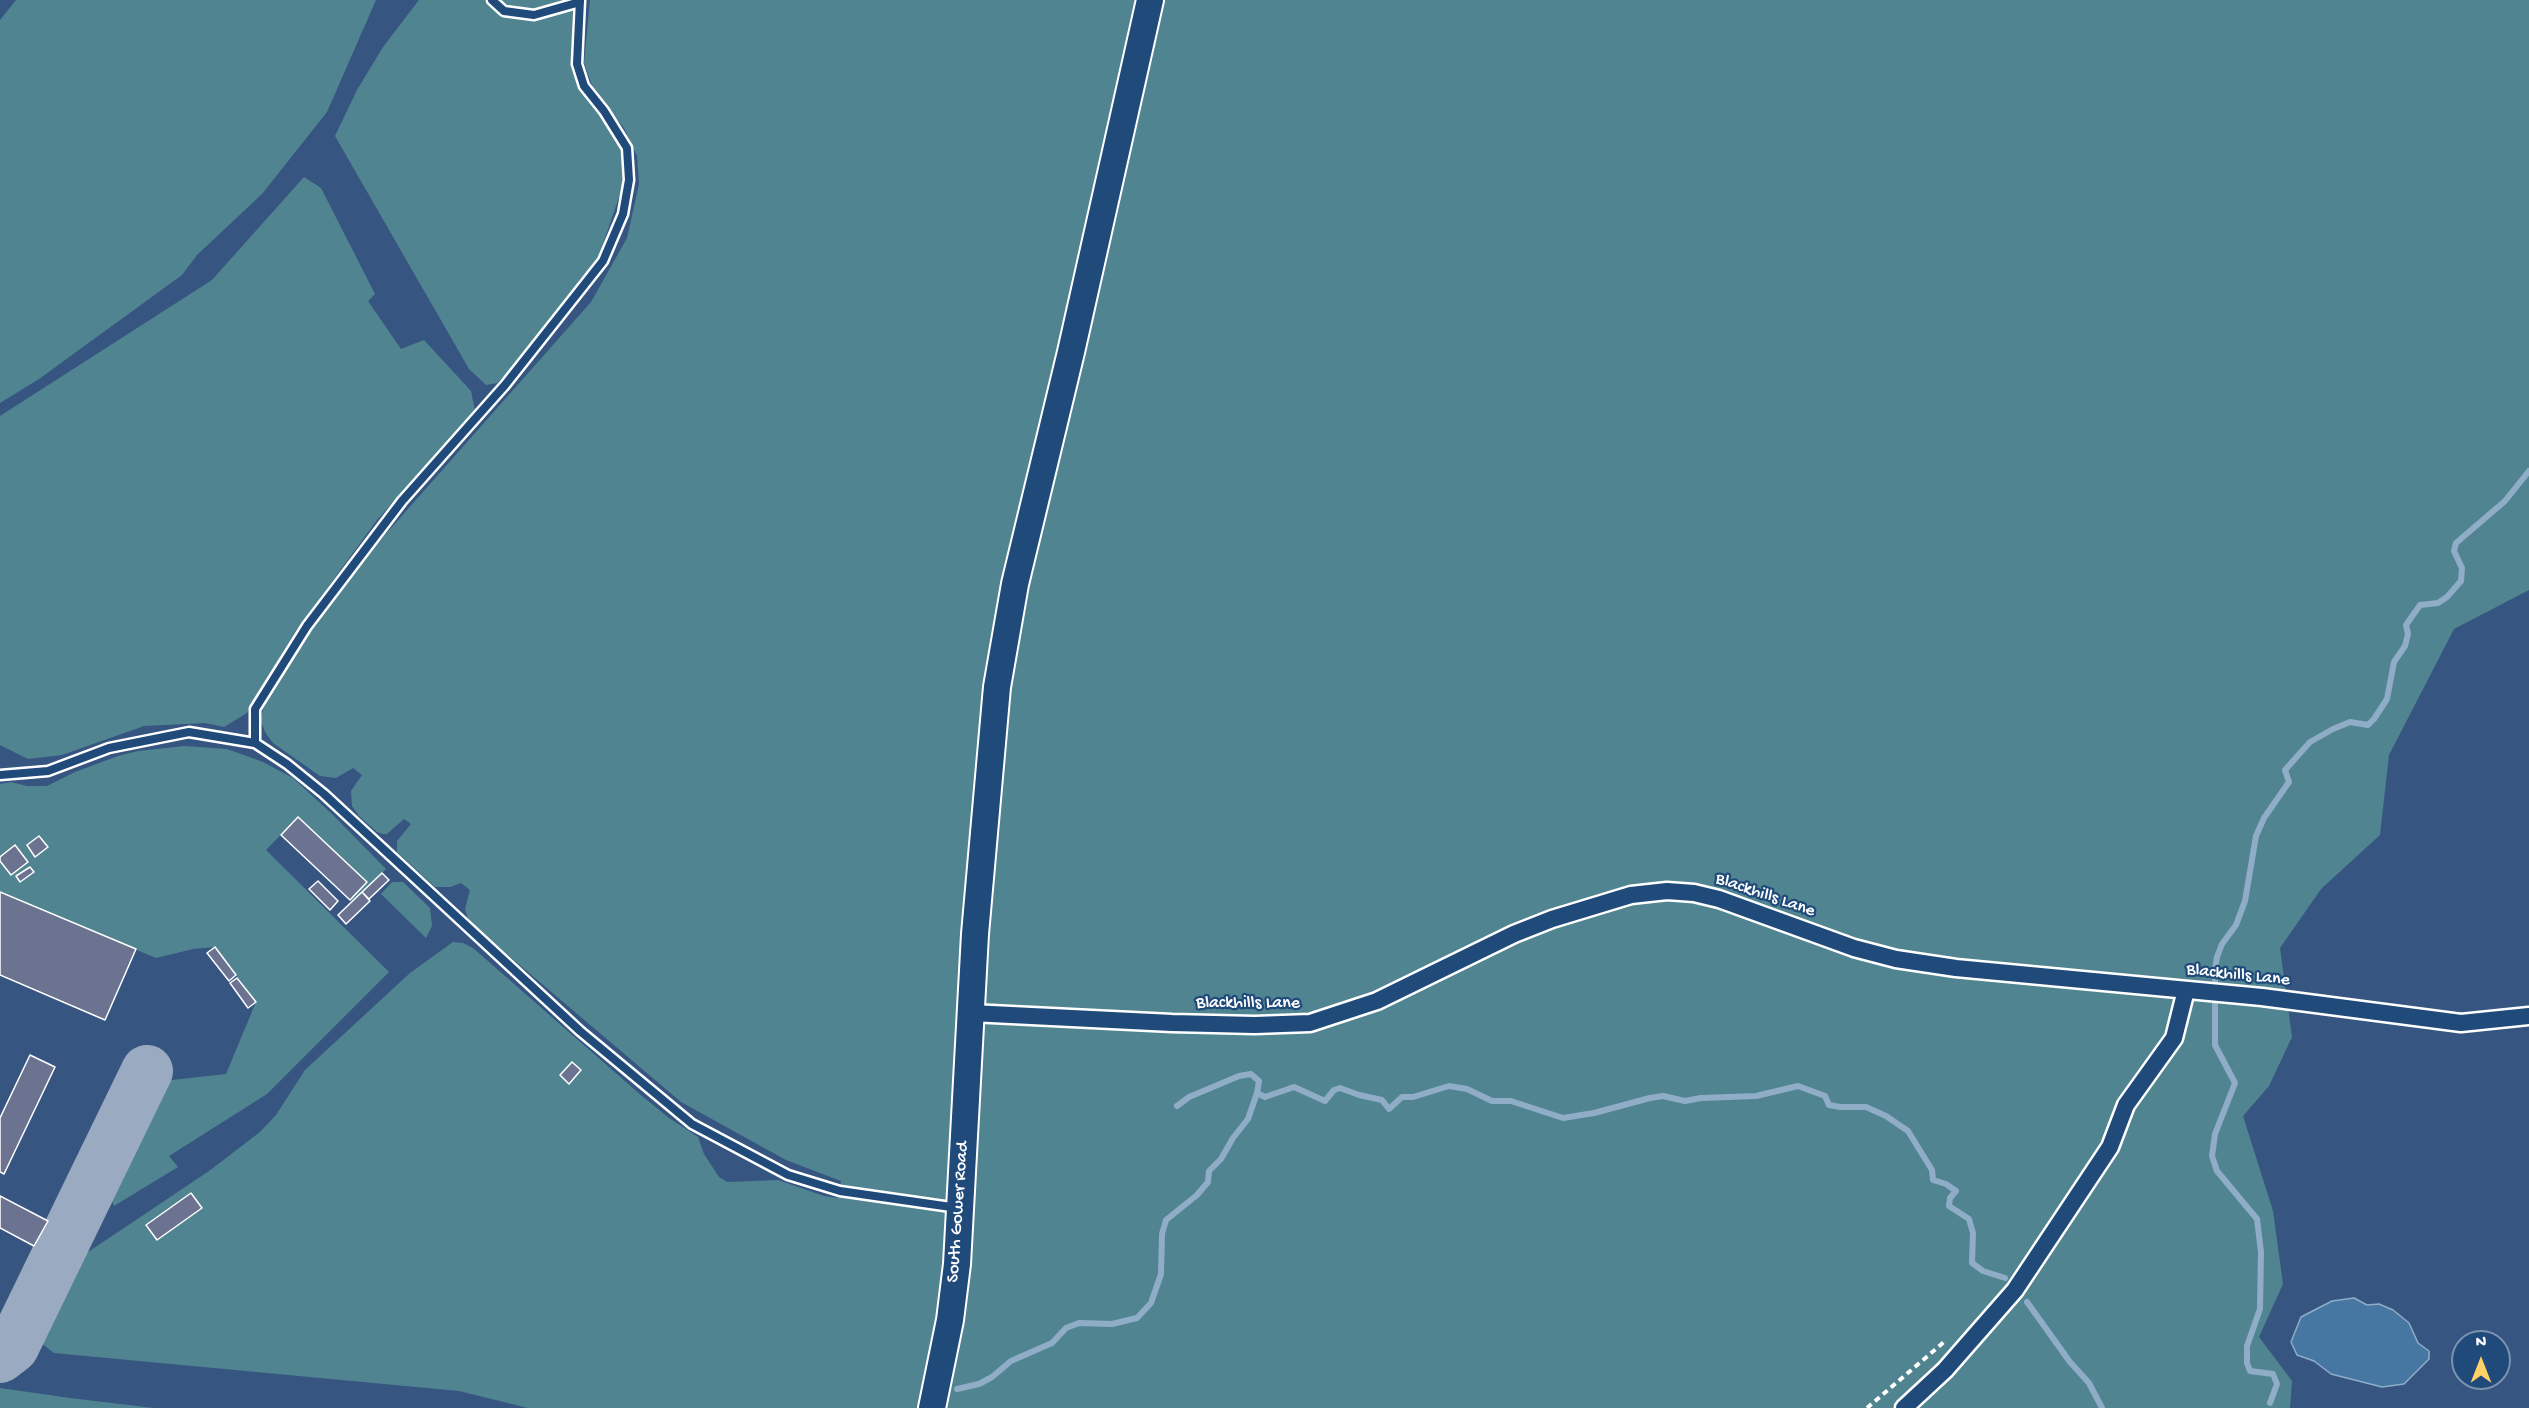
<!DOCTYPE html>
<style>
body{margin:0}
#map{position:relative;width:2529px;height:1408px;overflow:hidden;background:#365681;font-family:"Gochi Hand",sans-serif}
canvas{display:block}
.north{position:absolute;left:2451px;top:1330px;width:60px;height:60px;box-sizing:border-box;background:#1f4a7a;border:2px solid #7992af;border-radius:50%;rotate:0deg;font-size:16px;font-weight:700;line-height:24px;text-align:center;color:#fff}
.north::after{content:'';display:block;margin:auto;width:21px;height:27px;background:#ffd166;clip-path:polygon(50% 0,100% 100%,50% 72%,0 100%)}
</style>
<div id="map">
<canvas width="2529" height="1408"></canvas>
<div class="north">N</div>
</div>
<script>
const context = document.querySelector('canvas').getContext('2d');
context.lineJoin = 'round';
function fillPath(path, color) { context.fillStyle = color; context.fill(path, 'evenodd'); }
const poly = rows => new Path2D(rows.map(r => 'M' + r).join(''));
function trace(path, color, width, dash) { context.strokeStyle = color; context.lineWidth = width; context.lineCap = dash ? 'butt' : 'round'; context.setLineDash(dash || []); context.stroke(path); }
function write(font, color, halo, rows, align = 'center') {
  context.font = font + ' "Gochi Hand",sans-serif'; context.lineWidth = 4.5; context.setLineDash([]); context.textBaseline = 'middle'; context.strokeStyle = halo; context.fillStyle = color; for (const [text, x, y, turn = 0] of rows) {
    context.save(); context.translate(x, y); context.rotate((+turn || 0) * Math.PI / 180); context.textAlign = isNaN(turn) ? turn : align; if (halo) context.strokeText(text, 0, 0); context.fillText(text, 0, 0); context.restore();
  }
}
fillPath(poly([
 [16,0,376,0,327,112,262,194,197,255,182,275,39,379,0,403,0,20],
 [419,0,573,0,571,67,580,89,603,115,622,149,625,180,598,258,571,298,528,352,497,383,486,385,469,369,335,136,357,90,383,47],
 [590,0,2529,0,2529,590,2454,629,2389,755,2380,835,2321,889,2280,948,2292,1037,2269,1086,2243,1116,2273,1211,2283,1284,2259,1337,2292,1381,2290,1408,528,1408,459,1391,54,1353,40,1342,36,1330,43,1307,50,1291,78,1254,82,1256,124,1228,209,1171,260,1132,276,1115,305,1070,410,973,453,942,463,943,473,948,642,1096,669,1118,698,1137,704,1154,719,1177,727,1182,778,1180,824,1196,838,1198,841,1181,786,1160,681,1102,469,922,465,909,470,890,461,883,450,887,435,887,397,852,397,841,411,824,404,819,387,834,383,834,377,832,359,816,352,806,351,791,362,775,353,768,336,778,320,776,273,743,265,732,260,719,264,707,311,630,384,536,591,302,627,238,639,184,637,156,624,128,594,91,584,63],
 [304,177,321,188,375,294,368,301,401,349,424,340,471,391,475,411,377,520,295,632,247,713,224,727,205,723,144,726,62,755,28,759,0,745,0,416,212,280],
 [185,746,227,749,263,762,293,778,333,815,386,869,353,901,350,900,367,882,298,817,266,850,389,972,267,1094,169,1156,178,1167,114,1206,109,1194,163,1081,226,1074,256,1002,215,947,193,949,156,958,0,892,0,784,11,782,27,786,47,786,75,772,118,756,138,751],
 [392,882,403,882,430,908,432,926,426,938,381,894],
 [0,1388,70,1398,154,1408,0,1408]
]), '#518491');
const water = poly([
 [2354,1298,2367,1305,2379,1304,2393,1310,2409,1323,2418,1343,2429,1351,2429,1359,2404,1384,2382,1387,2331,1374,2314,1361,2297,1355,2291,1342,2301,1317,2332,1301,2354,1298]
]);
fillPath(water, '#4677a2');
trace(water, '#90adc7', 1.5);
trace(poly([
 [1177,1106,1189,1097,1239,1076,1251,1074,1259,1081,1257,1093,1265,1097,1294,1087,1325,1101,1334,1090,1340,1088,1359,1095,1382,1100,1389,1109,1402,1097,1413,1097,1449,1086,1467,1089,1492,1101,1511,1101,1563,1118,1594,1113,1650,1098,1663,1096,1685,1101,1701,1098,1756,1096,1798,1086,1825,1096,1829,1105,1840,1107,1866,1107,1886,1116,1908,1131,1932,1170,1933,1180,1946,1184,1956,1191,1950,1198,1949,1206,1969,1219,1973,1233,1972,1263,1983,1271,2005,1278],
 [2027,1302,2070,1362,2089,1383,2102,1408],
 [957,1389,979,1384,992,1377,1011,1361,1052,1343,1066,1328,1079,1323,1112,1324,1137,1318,1151,1303,1161,1274,1162,1234,1166,1220,1197,1195,1208,1182,1209,1171,1221,1159,1233,1138,1248,1119,1257,1093],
 [2270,1403,2277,1384,2273,1374,2250,1371,2247,1363,2247,1346,2260,1309,2261,1252,2257,1219,2217,1171,2212,1156,2215,1134,2235,1083,2215,1045,2215,969,2217,957,2222,944,2236,925,2245,901,2256,836,2264,818,2289,782,2285,770,2310,742,2333,729,2350,722,2368,725,2374,719,2387,699,2394,662,2405,646,2408,634,2406,625,2420,605,2438,603,2447,597,2461,581,2462,568,2454,551,2456,543,2505,501,2529,471]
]), '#90adc7', 6);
trace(poly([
 [0,1357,13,1347,147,1071]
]), '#9aaac0', 52);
const building = poly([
 [298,817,367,882,350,900,281,835,298,817],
 [39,836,48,847,35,857,27,845,39,836],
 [15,845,28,862,11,875,0,861,0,857,15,845],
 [30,867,34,872,20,882,16,876,30,867],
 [382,873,389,880,369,899,362,892,382,873],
 [318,881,338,901,330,910,309,889,318,881],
 [0,892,136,949,105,1020,0,975,0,892],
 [362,892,370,901,346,924,338,915,362,892],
 [215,947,236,975,229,981,207,953,215,947],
 [237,978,256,1002,248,1008,230,983,237,978],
 [30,1055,55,1067,4,1174,0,1172,0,1118,30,1055],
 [572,1062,581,1070,569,1084,560,1075,572,1062],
 [191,1193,202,1208,157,1240,146,1225,191,1193],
 [0,1196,48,1221,34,1246,0,1228,0,1196]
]);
fillPath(building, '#6c7390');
trace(building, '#fff', 1.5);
const service = poly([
 [492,0,504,11,534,15,580,2],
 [255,743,255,709,307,626,402,501,505,385,603,261,623,214,629,180,627,148,604,111,584,86,577,64,580,0],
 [0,775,48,771,109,748,189,732,255,743,287,764,324,794,580,1031,692,1124,788,1175,840,1191,958,1208]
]);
const minor = poly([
 [971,1013,1172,1023,1255,1025,1310,1023,1377,1001,1514,934,1552,919,1631,895,1667,891,1694,893,1719,899,1854,948,1896,959,1956,968,2262,997,2461,1023,2529,1016],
 [1904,1408,1945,1370,2015,1290,2110,1147,2126,1105,2174,1038,2186,990]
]);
const primary = poly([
 [932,1408,950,1320,957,1264,975,934,997,687,1015,584,1071,352,1150,0]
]);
trace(service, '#fff', 13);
trace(minor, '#fff', 21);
trace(primary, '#fff', 30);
trace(poly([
 [1867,1408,1944,1342]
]), '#fff', 4, [6, 4.5]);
trace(service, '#1f4a7a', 8);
trace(minor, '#1f4a7a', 16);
trace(primary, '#1f4a7a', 26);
write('18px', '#fff', '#1f4a7a', [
 ["Blackhills Lane",1765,896,19],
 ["Blackhills Lane",2238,976,6],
 ["Blackhills Lane",1248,1004],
 ["South Gower Road",959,1212,-86]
]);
</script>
